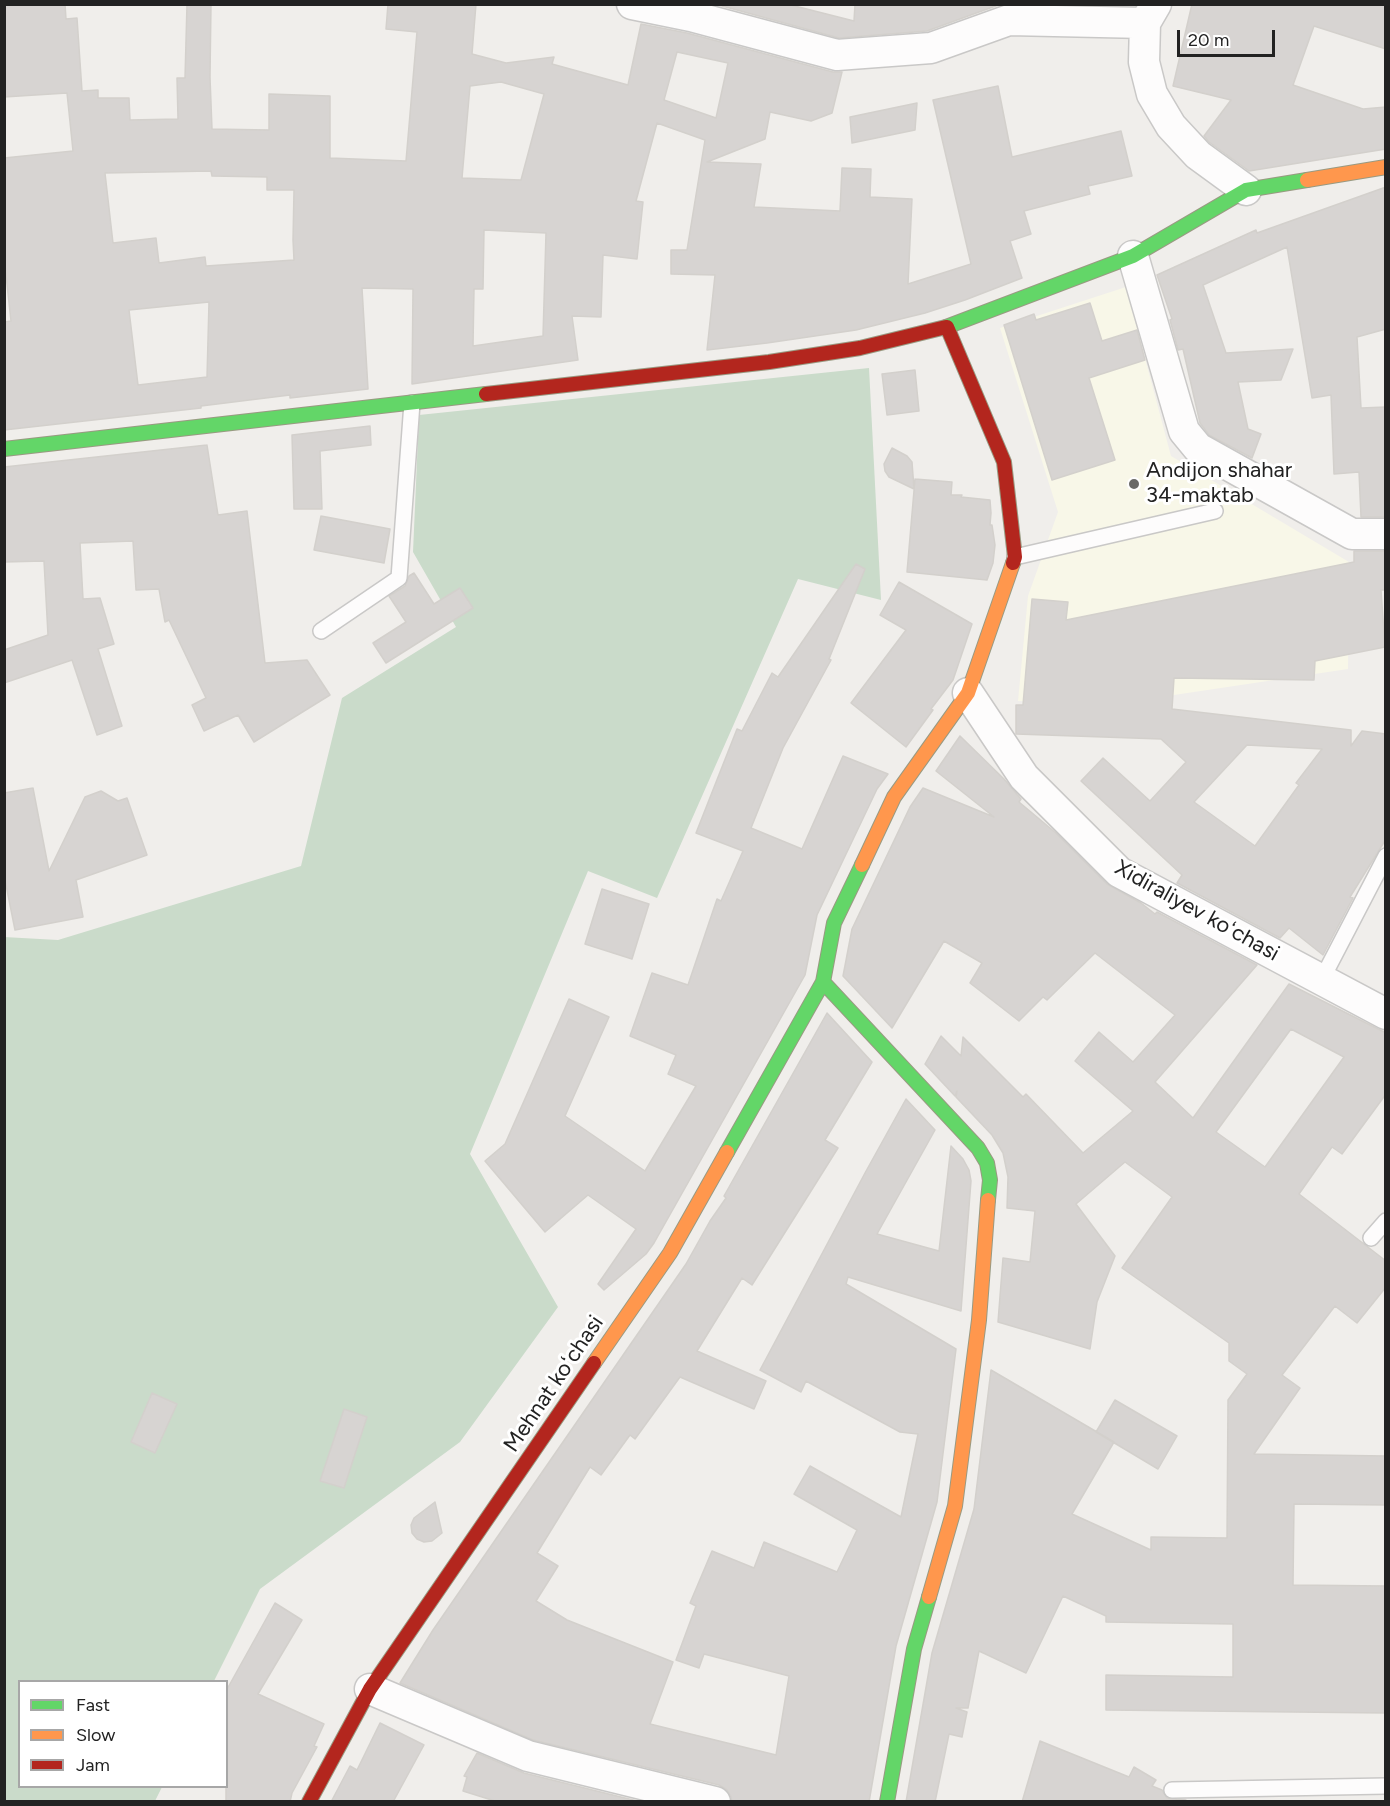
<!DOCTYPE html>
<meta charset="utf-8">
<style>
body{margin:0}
#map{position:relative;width:1390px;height:1806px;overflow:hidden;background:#f0eeeb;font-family:Figtree,sans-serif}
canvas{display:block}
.frame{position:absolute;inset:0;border:6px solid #222;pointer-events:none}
.legend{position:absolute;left:18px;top:1680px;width:210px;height:108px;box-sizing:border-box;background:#fff;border:2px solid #a7a7a7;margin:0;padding:8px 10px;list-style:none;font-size:18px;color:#222}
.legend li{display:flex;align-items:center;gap:12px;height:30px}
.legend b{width:30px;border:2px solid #a7a7a7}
.scale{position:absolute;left:1177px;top:30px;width:98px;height:27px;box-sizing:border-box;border:3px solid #222;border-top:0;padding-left:8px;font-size:18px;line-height:21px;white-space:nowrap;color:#222;-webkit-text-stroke:4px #fff;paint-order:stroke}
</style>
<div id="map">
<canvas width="1390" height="1806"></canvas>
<div class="frame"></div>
<ul class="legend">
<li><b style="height:8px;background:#63d668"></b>Fast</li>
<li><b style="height:8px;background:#ff974d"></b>Slow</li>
<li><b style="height:8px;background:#b3261e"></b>Jam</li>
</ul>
<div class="scale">20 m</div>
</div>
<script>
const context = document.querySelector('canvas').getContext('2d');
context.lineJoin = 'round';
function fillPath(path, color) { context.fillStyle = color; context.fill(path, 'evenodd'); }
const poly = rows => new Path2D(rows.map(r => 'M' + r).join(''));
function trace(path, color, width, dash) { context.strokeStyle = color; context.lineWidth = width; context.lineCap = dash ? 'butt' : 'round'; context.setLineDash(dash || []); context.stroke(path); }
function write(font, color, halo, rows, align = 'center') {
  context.font = font + ' Figtree,sans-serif'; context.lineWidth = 6; context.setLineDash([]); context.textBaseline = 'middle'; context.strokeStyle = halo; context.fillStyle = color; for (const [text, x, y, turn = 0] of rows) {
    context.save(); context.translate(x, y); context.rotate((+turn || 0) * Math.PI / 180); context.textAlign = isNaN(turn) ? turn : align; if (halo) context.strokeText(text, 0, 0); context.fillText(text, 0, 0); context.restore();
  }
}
fillPath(poly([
 [1126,287,1171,456,1349,562,1348,669,1107,705,1018,701,1028,596,1058,512,1000,328]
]), '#f8f7e8');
fillPath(poly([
 [869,368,881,600,798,579,657,898,588,871,470,1154,558,1307,460,1442,260,1589,214,1681,20,1682,20,1786,162,1787,155,1801,5,1801,4,937,58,940,301,866,342,698,456,627,413,552,419,415]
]), '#cadbca');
const building = poly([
 [4,4,65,4,66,19,77,18,82,91,98,90,98,98,129,98,130,120,178,119,177,78,185,78,187,4,211,4,210,77,212,129,269,130,269,94,330,96,330,158,406,161,417,32,386,29,388,4,476,4,472,54,506,63,554,57,552,64,628,85,641,24,687,33,833,72,842,72,832,113,811,121,770,112,765,139,707,162,761,164,754,207,840,211,842,168,871,169,870,197,912,199,908,284,971,264,933,100,998,86,1012,157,1121,131,1132,176,1088,186,1090,194,1024,211,1031,234,1010,241,1022,278,965,300,925,313,856,330,767,343,707,350,715,275,671,274,671,250,687,250,705,140,657,123,636,201,643,202,637,259,603,255,601,317,572,316,578,360,412,384,413,289,362,288,368,389,290,398,290,395,201,406,201,408,4,430,4,322,11,321,4,257,4,158,73,151,67,93,4,97,4,4],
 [677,52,728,63,716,118,664,100,677,52],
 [501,82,544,94,521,180,462,178,470,86,501,82],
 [211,171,212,176,267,177,267,190,294,190,293,240,294,260,206,266,205,257,159,263,156,238,113,243,105,173,211,171],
 [484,230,546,233,543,336,473,346,474,289,483,289,484,230],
 [209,302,207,377,138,385,129,310,209,302],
 [715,4,787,4,854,21,855,4,1001,4,927,31,839,38,715,4],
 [1192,4,1386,4,1386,49,1314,26,1293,85,1363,109,1386,107,1386,149,1249,171,1209,142,1204,136,1231,100,1173,86,1192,4],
 [917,103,915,130,852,143,850,117,917,103],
 [1386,187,1386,329,1357,337,1361,408,1386,407,1386,517,1361,517,1359,472,1334,474,1331,395,1312,398,1287,247,1203,285,1226,353,1293,349,1281,380,1238,382,1248,429,1261,434,1252,458,1209,435,1200,423,1183,349,1178,350,1170,320,1172,319,1157,275,1256,230,1257,233,1386,187],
 [1090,303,1102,341,1137,330,1145,360,1089,378,1115,460,1052,480,1004,325,1034,314,1036,320,1090,303],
 [915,370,919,411,887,415,882,374,915,370],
 [370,426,371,445,320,451,322,509,294,509,292,435,370,426],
 [207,445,218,515,247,511,265,663,307,660,330,695,254,742,238,715,204,731,192,705,206,698,169,620,165,622,159,589,136,590,133,541,80,543,83,599,100,598,114,644,98,649,122,726,97,735,72,660,4,683,4,650,48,635,44,561,4,562,4,467,207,445],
 [892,448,907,456,912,462,914,489,889,477,885,471,884,464,892,448],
 [915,479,952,482,951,495,962,495,961,497,990,500,991,513,990,525,992,525,995,545,993,563,987,580,907,572,915,479],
 [321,516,390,529,384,563,314,550,321,516],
 [1354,551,1386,551,1386,590,1381,590,1385,647,1315,661,1314,680,1174,678,1172,709,1351,730,1351,746,1362,731,1386,734,1386,839,1350,897,1353,898,1323,955,1289,928,1280,938,1177,883,1182,875,1081,781,1103,758,1150,801,1186,762,1161,739,1016,734,1016,705,1023,705,1032,599,1068,602,1066,620,1354,562,1354,551],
 [1247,745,1322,749,1296,783,1299,785,1255,846,1194,802,1247,745],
 [856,564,865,569,829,659,831,660,783,748,751,828,802,849,843,756,888,774,877,789,817,915,805,975,654,1243,646,1254,604,1290,598,1284,636,1229,588,1195,545,1232,485,1161,505,1144,569,999,609,1017,565,1116,645,1171,696,1086,668,1074,676,1055,630,1036,652,973,688,985,717,899,721,901,743,851,696,833,737,729,742,731,772,673,778,677,856,564],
 [414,573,434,604,460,588,473,608,386,663,373,643,406,622,389,596,405,586,409,576,414,573],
 [899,582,972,624,953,680,931,709,933,710,906,747,851,703,906,630,880,615,899,582],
 [960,736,1004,779,1021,799,1019,802,1056,833,1107,884,1141,903,1155,914,1157,912,1257,965,1155,1082,1193,1118,1289,984,1386,1033,1386,1094,1342,1154,1332,1147,1299,1194,1386,1261,1386,1287,1357,1323,1335,1306,1282,1375,1300,1388,1254,1454,1386,1456,1386,1505,1294,1504,1293,1585,1386,1586,1386,1713,1106,1710,1106,1675,1233,1677,1233,1624,1106,1622,1106,1616,1063,1596,1026,1673,979,1651,968,1708,956,1708,967,1712,962,1737,949,1734,935,1802,906,1802,932,1653,974,1509,991,1370,1114,1442,1072,1514,1151,1550,1151,1537,1227,1538,1228,1400,1247,1374,1229,1361,1229,1343,1122,1268,1172,1197,1125,1162,1076,1204,1115,1256,1097,1302,1090,1349,998,1322,1003,1258,1030,1262,1035,1211,1007,1208,1008,1177,1003,1153,992,1135,956,1097,957,1091,955,1096,925,1064,941,1036,961,1056,963,1037,1023,1097,1026,1094,1083,1153,1133,1111,1075,1061,1099,1032,1133,1062,1175,1015,1095,953,1047,1000,1043,997,1019,1021,970,983,982,963,944,941,892,1028,843,976,852,929,910,807,923,788,994,817,936,771,960,736],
 [1291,1029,1344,1057,1265,1167,1216,1132,1291,1029],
 [33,788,49,871,85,797,101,791,118,801,127,798,147,855,76,880,83,917,15,930,4,875,4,793,33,788],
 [602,889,649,904,632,959,585,944,602,889],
 [827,1013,872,1062,825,1140,838,1148,752,1285,742,1278,697,1351,766,1381,754,1409,680,1377,635,1439,630,1435,601,1475,590,1467,537,1553,558,1566,536,1601,567,1620,673,1662,650,1724,776,1755,789,1676,704,1654,699,1668,676,1660,696,1606,690,1603,712,1551,754,1568,764,1542,837,1572,857,1530,794,1494,810,1466,901,1517,918,1434,900,1432,806,1381,801,1392,760,1370,865,1173,906,1099,935,1130,877,1234,939,1251,951,1146,963,1159,969,1170,971,1181,961,1311,848,1277,846,1284,956,1349,937,1502,896,1646,869,1802,732,1802,731,1797,727,1790,719,1785,533,1740,400,1683,433,1630,686,1264,710,1221,726,1198,724,1196,827,1013],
 [152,1393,177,1404,155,1453,131,1442,152,1393],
 [1115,1400,1177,1436,1158,1469,1096,1432,1115,1400],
 [344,1409,367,1417,344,1488,320,1481,344,1409],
 [435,1502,442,1533,432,1541,424,1542,417,1539,412,1533,411,1525,414,1518,435,1502],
 [275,1603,302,1620,258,1694,324,1724,314,1746,317,1747,292,1793,290,1802,226,1802,226,1691,275,1603],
 [380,1723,424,1745,393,1802,331,1802,350,1766,357,1770,380,1723],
 [1040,1741,1129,1777,1134,1767,1156,1780,1152,1786,1162,1790,1167,1798,1186,1800,1187,1802,1022,1802,1040,1741],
 [477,1753,524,1773,641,1802,498,1802,463,1791,467,1777,464,1776,477,1753]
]);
fillPath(building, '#d7d4d2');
trace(building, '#d3d0cc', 1.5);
const lane = poly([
 [1015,557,1215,511],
 [321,631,399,578,412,403],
 [1322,979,1386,856],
 [1371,1238,1386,1221],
 [1172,1790,1386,1786]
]);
const street = poly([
 [632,4,691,16,837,55,931,48,1009,20,1145,23],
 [1156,4,1145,23,1144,62,1152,94,1171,126,1198,155,1246,190],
 [1133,256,1184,431,1198,448,1352,534,1386,534],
 [968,693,1024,777,1119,872,1386,1014],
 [370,1689,528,1756,715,1802]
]);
const fast = poly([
 [946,327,1133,256,1246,190,1307,180],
 [4,449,486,394],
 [823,982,978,1148,987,1163,990,1180,988,1200],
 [727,1152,823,982,834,923,862,865],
 [887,1802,914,1649,929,1597]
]);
const slow = poly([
 [1307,180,1386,167],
 [862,865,894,797,968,693,1013,563],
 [594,1363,670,1253,727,1152],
 [929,1597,955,1506,979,1320,988,1200]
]);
const jam = poly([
 [947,327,1004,462,1015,557,1013,563],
 [486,394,769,362,860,348,946,327],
 [309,1802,370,1689,594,1363]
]);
trace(lane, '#c9c8c7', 18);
trace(street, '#c9c8c7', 33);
trace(fast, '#999a82', 16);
trace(slow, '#999a82', 16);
trace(jam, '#999a82', 16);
trace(lane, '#fdfcfc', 15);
trace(street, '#fdfcfc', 30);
trace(fast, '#63d668', 14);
trace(slow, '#ff974d', 14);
trace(jam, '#b3261e', 14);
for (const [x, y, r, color] of [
 [1134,484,6,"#6a6968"]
]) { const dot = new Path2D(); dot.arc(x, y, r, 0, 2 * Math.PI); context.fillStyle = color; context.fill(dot); trace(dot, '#fff', 2); }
write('22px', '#222', '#fff', [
 ["Andijon shahar",1146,471],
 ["34-maktab",1146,496]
], 'left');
write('22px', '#222', '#fff', [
 ["Xidiraliyev koʻchasi",1197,911,29],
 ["Mehnat koʻchasi",554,1384,-56]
]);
</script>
